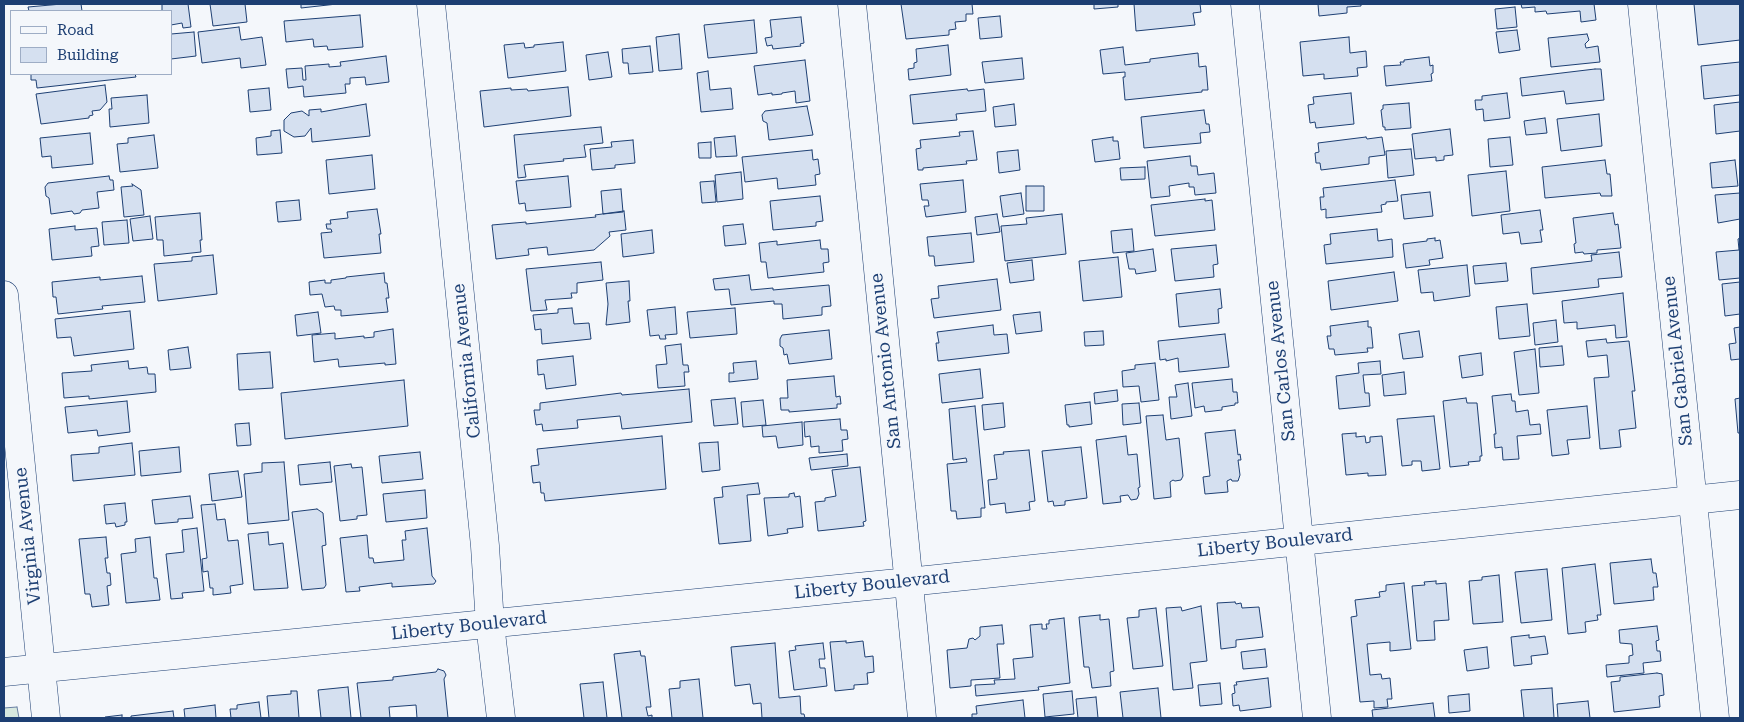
<!DOCTYPE html>
<style>
body{margin:0}
#map{position:relative;width:1744px;height:722px;overflow:hidden;background:#f4f7fb;font-family:"Roboto Serif",serif}
canvas{display:block}
.frame{position:absolute;inset:0;border:5px solid #1d3f73;pointer-events:none}
.legend{position:absolute;left:10px;top:10px;width:162px;height:65px;box-sizing:border-box;background:#f4f7fb;border:1px solid #9eadc5;margin:0;padding:6px 9px;list-style:none;font-size:15px;color:#1d3f73}
.legend li{display:flex;align-items:center;gap:10px;height:25px}
.legend b{width:25px;border:1px solid #9eadc5}
</style>
<div id="map">
<canvas width="1744" height="722"></canvas>
<div class="frame"></div>
<ul class="legend">
<li><b style="height:6px;background:#f4f7fb"></b>Road</li>
<li><b style="height:14px;background:#d5e0f0"></b>Building</li>
</ul>
</div>
<script>
const context = document.querySelector('canvas').getContext('2d');
context.lineJoin = 'round';
function fillPath(path, color) { context.fillStyle = color; context.fill(path, 'evenodd'); }
const poly = rows => new Path2D(rows.map(r => 'M' + r).join(''));
function trace(path, color, width, dash) { context.strokeStyle = color; context.lineWidth = width; context.lineCap = dash ? 'butt' : 'round'; context.setLineDash(dash || []); context.stroke(path); }
function write(font, color, halo, rows, align = 'center') {
  context.font = font + ' "Roboto Serif",serif'; context.lineWidth = 4; context.setLineDash([]); context.textBaseline = 'middle'; context.strokeStyle = halo; context.fillStyle = color; for (const [text, x, y, turn = 0] of rows) {
    context.save(); context.translate(x, y); context.rotate((+turn || 0) * Math.PI / 180); context.textAlign = isNaN(turn) ? turn : align; if (halo) context.strokeText(text, 0, 0); context.fillText(text, 0, 0); context.restore();
  }
}
const green = poly([
 [17,707,19,718,4,718,4,708,17,707]
]);
fillPath(green, '#d7e8df');
trace(green, '#687fa3', 1);
const building = poly([
 [62,4,81,4,82,11,29,11,28,7,62,4],
 [162,4,188,4,191,27,183,28,182,23,171,25,171,11,162,11,162,4],
 [210,4,245,4,247,22,213,26,210,4],
 [301,4,337,4,301,8,301,4],
 [901,4,972,4,973,14,966,14,966,21,955,22,956,29,949,30,949,35,906,39,901,4],
 [1094,4,1118,4,1118,7,1094,9,1094,4],
 [1134,4,1200,4,1201,12,1193,13,1195,25,1136,31,1134,4],
 [1318,4,1361,4,1361,6,1347,7,1347,13,1319,16,1318,4],
 [1521,4,1594,4,1596,20,1581,22,1580,11,1547,14,1546,11,1535,12,1535,7,1522,8,1521,4],
 [1694,4,1740,4,1740,40,1698,45,1694,4],
 [1515,7,1517,27,1497,29,1495,9,1515,7],
 [360,15,363,47,328,50,327,46,314,47,313,39,286,42,284,21,360,15],
 [1000,16,1002,37,980,39,978,18,1000,16],
 [801,17,804,43,800,44,801,46,773,49,772,45,767,46,765,38,772,37,770,20,801,17],
 [754,20,757,53,708,58,704,25,754,20],
 [239,27,241,40,262,37,266,65,241,68,240,58,202,63,198,32,239,27],
 [1517,30,1520,50,1499,53,1496,32,1517,30],
 [194,32,196,56,171,59,171,34,194,32],
 [679,34,682,69,659,71,656,37,679,34],
 [1587,34,1589,40,1585,44,1586,48,1598,46,1600,62,1551,67,1548,38,1587,34],
 [1349,37,1350,53,1366,51,1367,67,1357,68,1358,76,1324,79,1324,74,1303,76,1300,42,1349,37],
 [563,42,566,71,508,78,504,45,524,43,525,48,534,47,534,45,563,42],
 [948,45,951,75,909,80,908,69,914,68,914,63,917,62,916,49,948,45],
 [650,46,653,72,629,74,628,63,623,63,622,49,650,46],
 [1123,47,1125,65,1150,62,1150,59,1198,53,1199,67,1206,66,1208,90,1202,90,1202,92,1125,100,1123,77,1125,77,1125,72,1103,74,1100,50,1123,47],
 [608,52,612,77,589,80,586,55,608,52],
 [386,56,389,82,366,85,365,77,350,78,350,84,345,84,346,93,304,97,303,86,288,88,286,69,302,68,303,80,306,80,305,66,329,64,329,67,341,66,340,62,386,56],
 [1429,57,1430,66,1433,65,1433,73,1431,74,1432,81,1386,86,1384,66,1401,65,1400,62,1404,62,1404,60,1429,57],
 [1022,58,1024,79,985,83,982,62,1022,58],
 [805,60,810,101,796,103,795,91,782,93,782,94,772,95,772,93,758,95,754,66,805,60],
 [1740,62,1740,95,1704,99,1701,66,1740,62],
 [1595,69,1601,69,1604,100,1566,104,1564,91,1522,96,1520,78,1595,69],
 [708,71,710,90,731,88,733,109,701,112,697,73,708,71],
 [31,74,135,74,136,77,37,88,36,80,31,80,31,74],
 [105,85,107,102,100,110,92,111,93,115,89,116,89,118,41,124,36,94,105,85],
 [568,87,571,116,484,127,480,91,511,88,511,90,527,89,528,91,568,87],
 [269,88,271,110,250,112,248,90,269,88],
 [967,89,968,91,984,89,986,111,956,114,957,120,913,124,910,95,967,89],
 [1351,93,1354,124,1316,128,1315,122,1310,123,1308,105,1314,104,1313,97,1351,93],
 [1507,93,1510,118,1484,121,1483,109,1476,110,1475,100,1482,100,1482,96,1507,93],
 [147,95,149,123,110,127,109,109,112,109,111,98,147,95],
 [1740,102,1740,131,1716,134,1714,105,1740,102],
 [1409,103,1411,128,1385,130,1385,127,1383,127,1381,110,1383,109,1383,105,1409,103],
 [366,104,370,136,312,142,311,128,305,136,294,137,284,131,284,120,291,113,302,111,309,116,309,110,321,109,321,112,366,104],
 [1014,104,1016,125,995,127,993,107,1014,104],
 [807,106,813,135,769,140,767,123,763,121,762,115,765,111,807,106],
 [1204,110,1206,124,1209,124,1210,132,1200,133,1201,143,1144,148,1141,117,1204,110],
 [1599,114,1602,146,1561,151,1557,119,1599,114],
 [1545,118,1547,133,1526,135,1524,121,1545,118],
 [601,127,603,143,584,145,586,157,563,159,564,161,524,165,526,177,518,178,514,135,601,127],
 [1450,129,1453,155,1444,156,1444,160,1436,161,1436,157,1415,159,1412,134,1450,129],
 [280,130,282,153,257,155,256,138,271,136,271,131,280,130],
 [973,131,977,160,966,161,967,164,923,168,923,170,918,170,916,149,921,148,920,140,960,136,959,132,973,131],
 [90,133,93,164,52,168,51,156,42,157,40,138,90,133],
 [154,135,158,168,120,172,117,144,128,143,128,138,154,135],
 [735,136,737,156,716,157,714,138,735,136],
 [1113,137,1113,141,1118,141,1120,159,1095,162,1092,140,1113,137],
 [1366,137,1367,139,1382,137,1385,155,1369,157,1369,164,1321,170,1320,163,1316,163,1315,153,1319,152,1318,143,1366,137],
 [1510,137,1513,165,1490,167,1488,139,1510,137],
 [633,140,635,163,615,165,615,168,592,170,590,149,612,147,611,142,633,140],
 [711,142,711,158,699,158,698,143,711,142],
 [1411,149,1414,175,1388,178,1386,151,1411,149],
 [812,150,813,160,818,159,820,174,815,175,816,185,778,189,777,178,745,182,742,157,812,150],
 [1018,150,1020,170,999,173,997,152,1018,150],
 [372,155,375,189,329,194,326,160,372,155],
 [1190,156,1191,166,1197,166,1198,175,1214,173,1216,193,1195,195,1194,187,1189,187,1189,183,1169,186,1170,196,1151,198,1147,161,1190,156],
 [1605,160,1607,174,1610,174,1612,196,1601,196,1600,193,1545,198,1542,167,1605,160],
 [1735,160,1738,186,1712,188,1710,163,1735,160],
 [1145,167,1145,179,1121,180,1120,168,1145,167],
 [1506,171,1510,211,1472,216,1468,175,1506,171],
 [741,172,743,199,717,202,715,175,741,172],
 [109,176,110,180,113,180,114,190,97,192,99,208,82,210,80,213,74,214,72,211,51,214,49,198,46,196,45,187,48,183,109,176],
 [568,176,571,207,526,211,525,203,519,204,516,181,568,176],
 [963,180,966,212,926,217,924,206,929,206,928,200,922,200,920,184,963,180],
 [1395,180,1398,201,1386,202,1386,204,1381,205,1382,212,1326,218,1326,209,1321,210,1320,197,1324,197,1323,188,1395,180],
 [714,181,716,202,702,203,700,182,714,181],
 [132,184,141,190,144,215,124,217,121,187,133,186,132,184],
 [1026,186,1044,186,1044,211,1026,211,1026,186],
 [621,189,623,212,603,214,601,191,621,189],
 [1430,192,1433,216,1404,219,1401,195,1430,192],
 [1021,193,1024,214,1003,217,1000,196,1021,193],
 [1740,193,1740,219,1718,223,1715,195,1740,193],
 [820,196,823,221,816,222,816,226,773,230,770,201,820,196],
 [1205,199,1205,201,1212,200,1215,230,1155,236,1151,205,1205,199],
 [299,200,301,220,278,222,276,202,299,200],
 [377,209,381,234,379,234,381,253,324,258,321,233,332,232,331,229,327,229,326,224,331,224,330,220,348,218,347,212,377,209],
 [1540,210,1543,230,1540,230,1542,242,1521,244,1519,232,1503,234,1501,215,1540,210],
 [624,211,626,230,609,232,610,236,594,250,548,255,547,247,528,249,529,255,496,259,492,225,526,222,526,224,596,217,595,215,624,211],
 [200,213,202,240,200,240,201,252,164,256,163,240,157,240,155,217,200,213],
 [1613,213,1615,225,1618,224,1621,248,1597,250,1597,253,1584,254,1583,252,1575,253,1574,244,1576,243,1573,218,1613,213],
 [997,214,1000,232,977,235,975,217,997,214],
 [1062,214,1066,254,1005,261,1001,226,1027,224,1026,218,1062,214],
 [150,216,153,239,133,241,130,219,150,216],
 [127,220,129,243,104,245,102,222,127,220],
 [743,224,746,244,725,246,723,226,743,224],
 [75,226,75,230,97,228,99,246,91,247,92,256,52,260,49,229,75,226],
 [1132,229,1134,251,1113,253,1111,231,1132,229],
 [1377,229,1378,241,1392,239,1393,257,1326,264,1324,245,1331,244,1330,234,1377,229],
 [652,230,654,253,623,257,621,234,652,230],
 [971,233,974,262,935,266,934,256,929,256,927,237,971,233],
 [1435,238,1435,241,1440,240,1443,258,1429,260,1430,265,1406,268,1403,244,1427,241,1427,239,1435,238],
 [1740,238,1740,278,1719,280,1716,252,1739,250,1738,239,1740,238],
 [820,240,821,249,828,249,829,262,823,263,824,272,768,278,766,262,761,262,759,243,777,241,777,245,820,240],
 [1216,245,1218,264,1213,265,1214,277,1175,281,1171,249,1216,245],
 [1153,249,1156,271,1136,274,1135,269,1129,269,1126,253,1153,249],
 [1619,252,1622,277,1598,279,1599,287,1533,294,1531,268,1592,261,1591,255,1619,252],
 [213,255,217,294,158,301,154,264,192,261,192,257,213,255],
 [1118,257,1122,297,1083,301,1079,261,1118,257],
 [1032,260,1034,280,1010,283,1007,263,1032,260],
 [601,262,603,280,577,283,577,293,571,293,572,298,545,300,547,310,531,311,526,269,601,262],
 [1506,263,1508,281,1475,284,1473,266,1506,263],
 [1467,265,1470,296,1434,301,1433,292,1421,293,1418,270,1467,265],
 [1394,272,1398,301,1331,310,1328,281,1394,272],
 [384,273,385,283,387,283,389,298,386,298,388,312,341,316,341,310,335,310,334,306,325,307,322,294,310,295,309,282,325,280,325,283,331,283,331,280,346,278,346,277,384,273],
 [749,275,751,290,773,288,773,290,829,285,831,306,822,307,822,315,783,319,782,304,774,304,774,301,731,305,729,289,715,290,713,279,749,275],
 [142,276,145,302,102,306,103,309,58,314,56,297,53,297,52,282,100,277,100,280,142,276],
 [997,279,1001,310,934,318,931,299,939,298,938,286,997,279],
 [629,281,630,301,628,301,630,322,606,325,608,304,606,283,629,281],
 [1740,282,1740,314,1725,316,1722,284,1740,282],
 [1220,289,1222,308,1218,309,1219,323,1179,327,1176,294,1220,289],
 [1623,293,1627,337,1616,338,1615,325,1577,329,1577,322,1564,323,1562,301,1623,293],
 [1527,304,1530,336,1499,339,1496,307,1527,304],
 [675,307,677,334,665,335,666,339,660,339,659,335,650,336,647,310,675,307],
 [572,308,574,324,589,323,591,339,542,344,541,329,535,330,533,315,558,313,558,309,572,308],
 [735,308,737,334,690,338,687,312,735,308],
 [130,311,134,349,74,356,71,337,57,338,55,319,130,311],
 [318,312,321,333,297,336,295,315,318,312],
 [1040,312,1042,331,1016,334,1013,315,1040,312],
 [1556,320,1558,342,1535,345,1533,323,1556,320],
 [1368,321,1368,327,1371,327,1373,348,1367,348,1368,352,1335,355,1334,349,1329,349,1327,336,1331,336,1330,326,1368,321],
 [993,325,994,335,1007,334,1009,353,938,361,936,343,939,343,937,332,993,325],
 [1740,327,1740,359,1731,360,1729,344,1736,343,1734,328,1740,327],
 [393,329,396,364,385,365,385,363,339,367,338,359,314,362,312,335,335,333,335,339,364,336,364,338,374,337,374,332,393,329],
 [829,330,832,359,789,364,787,354,784,355,783,348,780,346,780,339,782,335,829,330],
 [1103,331,1104,345,1085,346,1084,332,1103,331],
 [1419,331,1423,357,1403,359,1399,334,1419,331],
 [1225,334,1229,367,1179,372,1178,358,1166,361,1166,359,1160,360,1158,341,1225,334],
 [1606,339,1607,343,1629,341,1635,391,1632,391,1636,428,1619,430,1621,447,1600,449,1594,378,1609,377,1607,355,1588,357,1586,341,1606,339],
 [681,344,683,365,688,365,689,372,684,372,685,386,658,388,656,365,667,364,665,346,681,344],
 [1562,346,1564,365,1540,367,1539,348,1562,346],
 [188,347,191,368,170,370,168,350,188,347],
 [1535,349,1539,393,1519,395,1514,352,1535,349],
 [270,352,273,388,239,390,237,354,270,352],
 [1481,353,1483,375,1462,378,1459,356,1481,353],
 [573,356,576,385,546,389,544,374,538,375,537,360,573,356],
 [128,361,129,369,147,367,148,374,155,374,156,392,89,399,89,396,64,398,62,373,92,371,91,365,128,361],
 [756,361,758,379,729,382,729,373,734,373,733,363,756,361],
 [1380,361,1381,374,1363,375,1365,393,1369,393,1370,406,1339,409,1336,376,1359,373,1358,363,1380,361],
 [1155,363,1159,400,1141,402,1139,386,1123,387,1122,371,1135,369,1135,365,1155,363],
 [980,369,983,398,942,403,939,374,980,369],
 [1404,372,1406,394,1384,396,1382,375,1404,372],
 [834,376,836,397,840,396,841,404,837,404,837,408,789,412,789,410,781,410,780,398,788,398,787,380,834,376],
 [1232,379,1233,392,1237,392,1238,403,1235,403,1235,405,1222,407,1222,410,1205,412,1204,406,1195,408,1192,383,1232,379],
 [404,380,408,426,285,439,281,393,404,380],
 [1188,383,1192,416,1171,419,1169,397,1177,397,1175,385,1188,383],
 [689,389,692,422,622,429,620,416,577,420,578,428,543,431,542,424,536,425,534,410,540,410,540,403,621,393,622,395,689,389],
 [1117,390,1118,401,1095,404,1094,393,1117,390],
 [1511,394,1512,401,1515,401,1516,412,1528,410,1530,425,1540,424,1541,434,1517,436,1519,459,1503,460,1502,447,1495,448,1494,434,1496,434,1492,396,1511,394],
 [735,398,738,424,714,426,711,400,735,398],
 [1466,398,1467,403,1477,403,1482,456,1480,456,1480,461,1468,462,1469,465,1450,467,1443,401,1466,398],
 [1740,398,1740,433,1738,433,1735,399,1740,398],
 [763,400,766,425,743,427,741,402,763,400],
 [127,401,130,432,98,436,97,430,68,433,65,407,127,401],
 [1090,402,1092,424,1069,427,1069,425,1067,425,1065,405,1090,402],
 [1003,403,1005,427,984,430,982,405,1003,403],
 [1139,403,1141,423,1123,425,1122,404,1139,403],
 [975,406,985,508,981,508,981,517,957,519,956,511,951,511,947,464,967,462,966,458,953,460,949,409,975,406],
 [1587,406,1590,438,1567,440,1569,454,1552,456,1547,410,1587,406],
 [1163,415,1166,440,1179,438,1183,476,1181,480,1175,481,1173,480,1170,482,1171,497,1154,499,1146,416,1163,415],
 [1434,416,1440,469,1422,471,1421,461,1412,461,1412,465,1402,466,1397,419,1434,416],
 [840,419,841,430,847,430,848,439,842,440,843,451,819,453,819,446,811,447,810,436,805,437,804,422,840,419],
 [802,422,803,445,778,448,776,436,763,437,762,426,802,422],
 [249,423,251,445,237,446,235,424,249,423],
 [1235,430,1238,455,1240,454,1241,460,1238,460,1240,475,1238,481,1232,481,1231,479,1227,481,1228,492,1205,494,1203,477,1210,476,1205,433,1235,430],
 [1356,433,1356,437,1365,436,1366,443,1370,442,1370,437,1382,436,1386,475,1368,476,1368,473,1346,475,1342,434,1356,433],
 [662,436,666,489,545,501,544,493,541,493,540,482,533,483,531,466,539,465,537,449,662,436],
 [1126,436,1128,455,1137,454,1140,487,1138,488,1139,494,1137,499,1131,500,1128,495,1120,496,1121,502,1103,504,1096,440,1126,436],
 [718,442,720,470,702,472,699,443,718,442],
 [132,443,135,475,73,481,71,455,99,453,99,447,132,443],
 [179,447,181,472,141,476,139,451,179,447],
 [1081,447,1087,498,1065,501,1065,505,1054,506,1053,501,1048,502,1042,451,1081,447],
 [1029,450,1035,501,1029,502,1030,510,1006,513,1005,503,990,505,988,480,997,479,994,455,1004,454,1003,452,1029,450],
 [420,452,423,479,382,483,379,456,420,452],
 [847,454,848,466,811,470,809,458,847,454],
 [284,462,289,520,248,524,244,474,262,472,262,463,284,462],
 [330,462,332,482,300,485,298,465,330,462],
 [351,464,352,468,362,467,367,515,357,516,357,519,340,521,334,466,351,464],
 [860,467,866,521,863,522,864,526,818,531,815,502,825,501,825,498,836,496,832,470,860,467],
 [238,471,242,497,212,501,209,474,238,471],
 [758,483,760,494,747,495,751,541,719,544,714,498,723,497,722,487,758,483],
 [425,490,427,518,386,522,383,494,425,490],
 [794,493,795,497,800,496,803,527,787,529,788,533,768,536,764,498,789,497,789,494,794,493],
 [190,496,193,518,178,519,178,522,155,524,152,500,190,496],
 [125,503,127,522,125,522,125,525,116,527,115,523,106,524,104,505,125,503],
 [215,504,217,520,225,519,228,541,238,540,243,584,230,586,231,593,213,595,213,588,210,588,208,571,203,572,202,559,207,558,201,505,215,504],
 [317,509,323,513,326,545,322,546,326,585,324,588,302,590,292,512,317,509],
 [197,528,204,591,182,593,183,598,171,599,166,554,184,552,182,530,197,528],
 [427,528,432,576,436,581,434,584,392,587,392,583,359,587,360,591,346,592,340,538,367,535,369,558,373,558,374,563,404,560,402,540,406,540,405,531,427,528],
 [268,532,269,545,283,543,288,588,254,590,248,534,268,532],
 [106,537,108,558,105,558,107,573,110,573,111,585,107,586,109,605,92,607,90,594,85,594,79,539,106,537],
 [150,537,154,578,157,578,160,600,126,603,121,554,136,552,135,539,150,537],
 [1651,559,1653,573,1656,573,1658,587,1653,587,1654,600,1614,604,1610,563,1651,559],
 [1595,564,1601,615,1597,615,1598,620,1585,622,1586,632,1568,634,1562,568,1595,564],
 [1547,569,1552,620,1521,623,1515,572,1547,569],
 [1499,575,1503,622,1473,624,1469,581,1482,580,1482,577,1499,575],
 [1436,581,1436,584,1446,583,1449,620,1434,621,1435,640,1417,641,1412,586,1425,585,1424,582,1436,581],
 [1404,583,1411,649,1390,651,1390,642,1367,644,1370,675,1381,674,1382,679,1390,678,1392,699,1387,699,1388,707,1374,708,1374,701,1360,702,1351,617,1357,616,1355,600,1380,597,1379,592,1386,591,1386,585,1404,583],
 [1235,602,1236,604,1241,603,1242,608,1259,607,1263,637,1236,640,1236,647,1221,649,1217,603,1235,602],
 [1201,606,1207,661,1190,663,1193,688,1173,690,1166,608,1181,607,1182,611,1201,606],
 [1156,608,1163,666,1133,669,1127,618,1139,617,1139,610,1156,608],
 [1100,615,1100,620,1109,619,1114,671,1110,672,1111,686,1092,688,1089,667,1084,667,1079,617,1100,615],
 [1064,618,1070,683,1038,687,1039,690,976,696,975,685,995,684,994,680,1015,679,1013,659,1033,657,1030,625,1042,624,1042,629,1047,629,1046,624,1049,624,1049,620,1064,618],
 [1002,625,1004,644,997,644,1000,678,971,680,971,686,950,688,947,650,967,648,969,639,973,638,975,640,980,636,980,627,1002,625],
 [1657,626,1659,640,1656,641,1657,651,1660,651,1661,661,1643,663,1644,673,1607,677,1606,665,1629,663,1629,656,1633,655,1632,644,1620,643,1619,630,1657,626],
 [1529,635,1529,638,1545,636,1548,654,1531,656,1532,664,1514,666,1511,637,1529,635],
 [846,641,846,643,863,641,865,657,873,656,874,672,867,673,868,684,854,685,854,689,835,691,830,642,846,641],
 [775,643,779,698,800,696,801,714,804,714,805,718,762,718,761,703,753,704,750,684,735,686,731,647,775,643],
 [823,643,825,659,819,659,820,668,825,668,827,686,794,690,789,651,796,650,795,646,823,643],
 [1487,647,1489,668,1467,671,1464,650,1487,647],
 [1265,649,1267,667,1243,669,1241,652,1265,649],
 [640,651,641,656,645,656,651,707,646,707,648,716,652,715,652,718,622,718,614,654,640,651],
 [438,669,444,671,446,675,444,679,448,718,417,718,416,705,389,707,390,718,361,718,357,683,393,680,393,677,436,672,438,669],
 [1657,673,1662,674,1664,695,1659,696,1660,707,1614,712,1611,682,1620,681,1620,677,1657,673],
 [1268,678,1271,707,1240,711,1239,705,1233,706,1232,694,1235,693,1234,685,1237,685,1236,682,1268,678],
 [699,679,703,718,672,718,669,689,680,688,680,681,699,679],
 [603,682,607,718,584,718,580,684,603,682],
 [1220,683,1222,704,1200,706,1198,685,1220,683],
 [348,687,351,718,321,718,318,690,348,687],
 [1158,688,1161,718,1123,718,1120,692,1158,688],
 [1552,688,1554,718,1524,718,1521,690,1552,688],
 [291,691,297,691,299,718,269,718,267,696,291,694,291,691],
 [1072,691,1074,714,1045,717,1043,694,1072,691],
 [1469,694,1470,711,1449,713,1448,696,1469,694],
 [1096,697,1098,718,1078,718,1076,699,1096,697],
 [1023,700,1025,718,972,718,972,714,977,714,976,706,1023,700],
 [1588,701,1590,718,1558,718,1557,704,1588,701],
 [259,702,261,718,231,718,230,709,237,709,237,705,259,702],
 [1433,703,1435,718,1373,718,1372,710,1433,703],
 [215,705,216,718,185,718,184,709,215,705],
 [173,711,174,718,131,718,131,716,173,711],
 [122,715,122,718,105,718,105,717,122,715]
]);
fillPath(building, '#d5e0f0');
trace(building, '#1d3f73', 1);
const minor = poly([
 [852,4,922,718],
 [1245,4,1317,718],
 [1642,4,1715,718],
 [4,295,46,718],
 [4,672,908,582,1740,495]
]);
const major = poly([
 [431,4,485,546,490,624,501,718]
]);
trace(minor, '#1d3f73', 29);
trace(major, '#1d3f73', 29);
trace(minor, '#f4f7fb', 28);
trace(major, '#f4f7fb', 28);
write('18px', '#1d3f73', '#f4f7fb', [
 ["California Avenue",467,361,-96],
 ["San Antonio Avenue",886,361,-96],
 ["San Carlos Avenue",1281,361,-96],
 ["San Gabriel Avenue",1678,361,-96],
 ["Virginia Avenue",28,536,-96],
 ["Liberty Boulevard",1275,543,-6],
 ["Liberty Boulevard",872,585,-6],
 ["Liberty Boulevard",469,626,-6]
]);
</script>
